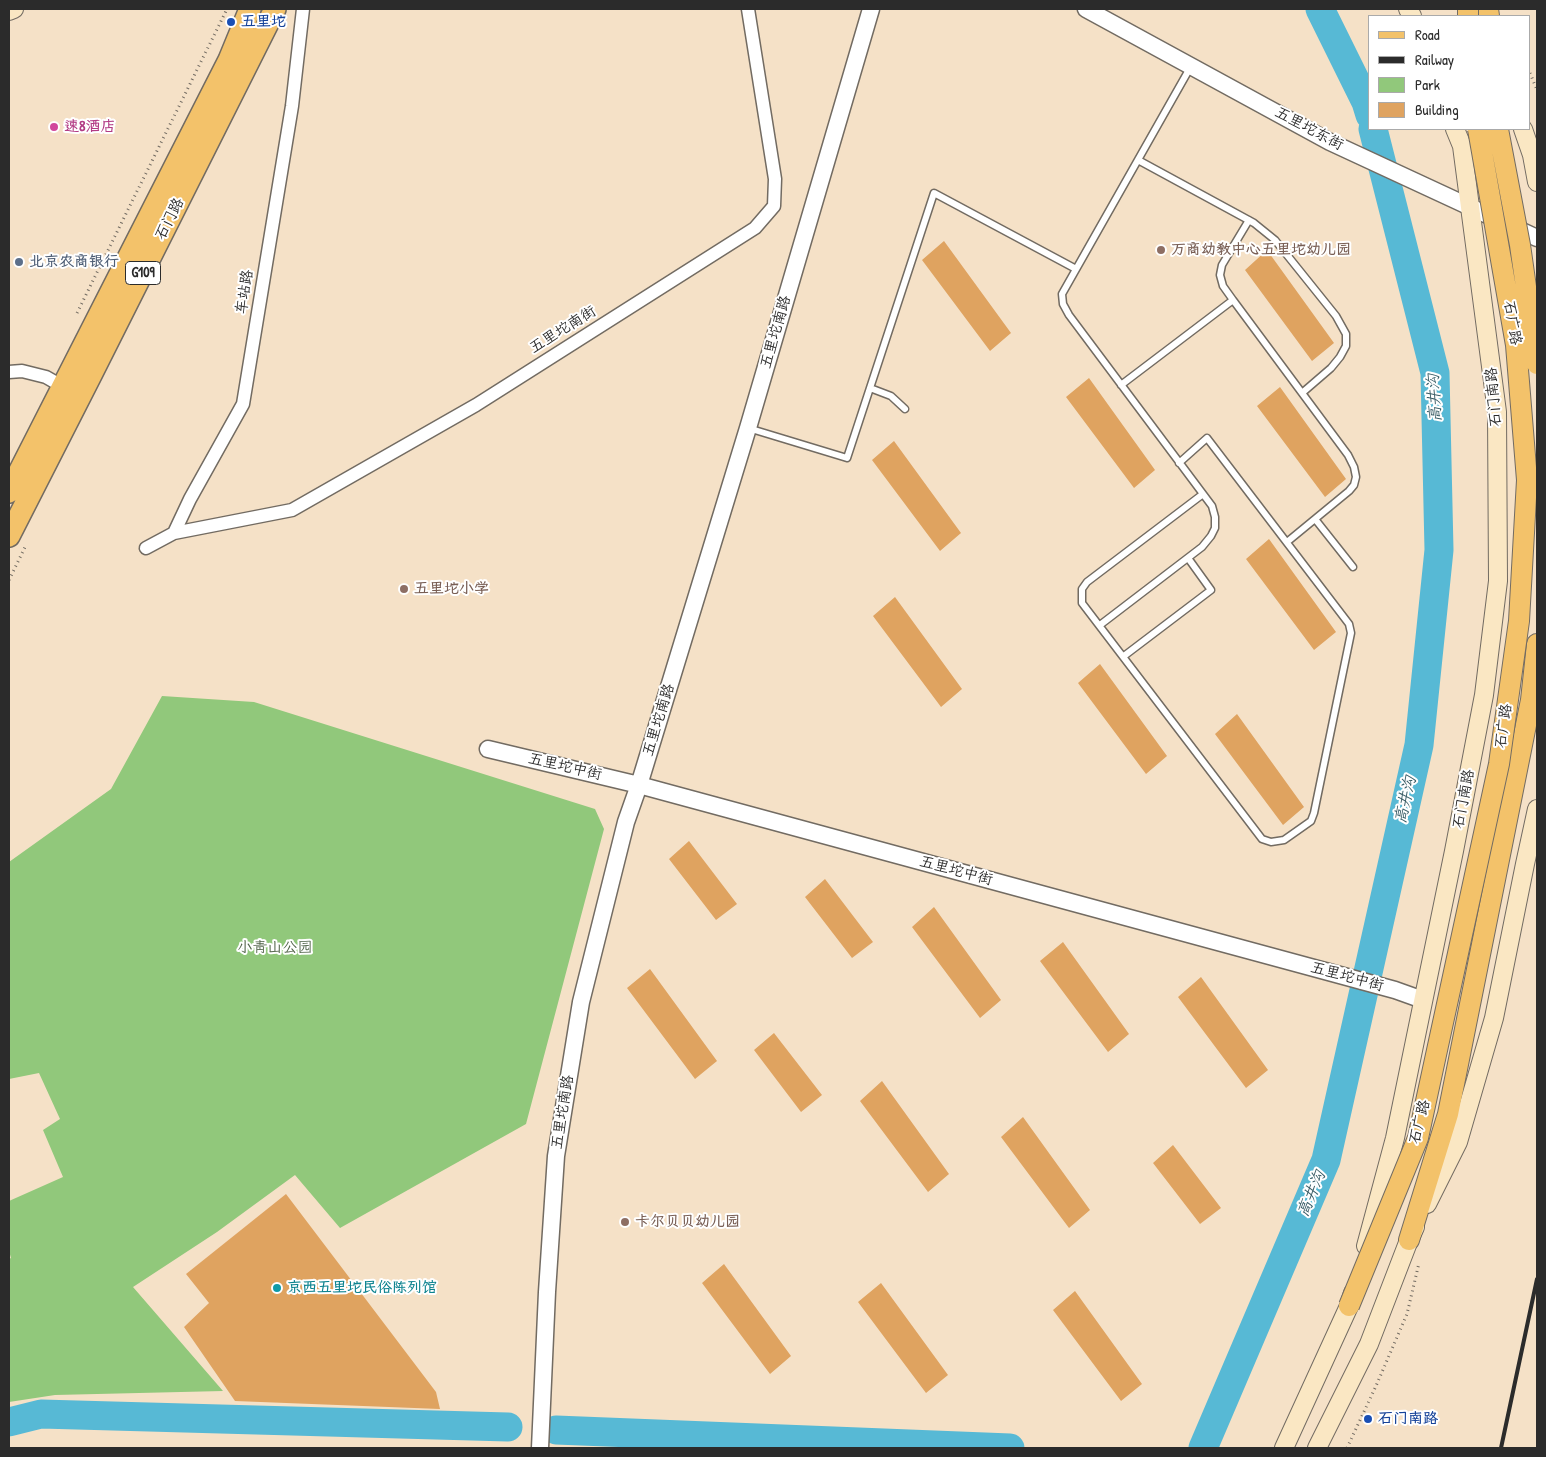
<!DOCTYPE html>
<meta charset="utf-8">
<style>
body{margin:0}
#map{position:relative;width:1546px;height:1457px;overflow:hidden;background:#f5e1c7;font-family:"Patrick Hand",sans-serif}
canvas{display:block}
.frame{position:absolute;inset:0;border:10px solid #2b2b2b;pointer-events:none}
.legend{position:absolute;left:1368px;top:15px;width:162px;height:115px;box-sizing:border-box;background:#fff;border:1px solid #aaa;margin:0;padding:6px 9px;list-style:none;font-size:15px;color:#2b2b2b}
.legend li{display:flex;align-items:center;gap:10px;height:25px}
.legend b{width:25px;border:1px solid #aaa}
</style>
<div id="map">
<canvas width="1546" height="1457"></canvas>
<div class="frame"></div>
<ul class="legend">
<li><b style="height:6px;background:#f3c26a"></b>Road</li>
<li><b style="height:6px;background:#2b2b2b"></b>Railway</li>
<li><b style="height:14px;background:#91c87b"></b>Park</li>
<li><b style="height:14px;background:#dfa360"></b>Building</li>
</ul>
</div>
<script>
const context = document.querySelector('canvas').getContext('2d');
context.lineJoin = 'round';
function fillPath(path, color) { context.fillStyle = color; context.fill(path, 'evenodd'); }
const poly = rows => new Path2D(rows.map(r => 'M' + r).join(''));
function trace(path, color, width, dash) { context.strokeStyle = color; context.lineWidth = width; context.lineCap = dash ? 'butt' : 'round'; context.setLineDash(dash || []); context.stroke(path); }
function write(font, color, halo, rows, align = 'center') {
  context.font = font + ' "Patrick Hand","LXGW WenKai TC",sans-serif'; context.lineWidth = 4; context.setLineDash([]); context.textBaseline = 'middle'; context.strokeStyle = halo; context.fillStyle = color; for (const [text, x, y, turn = 0] of rows) {
    context.save(); context.translate(x, y); context.rotate((+turn || 0) * Math.PI / 180); context.textAlign = isNaN(turn) ? turn : align; if (halo) context.strokeText(text, 0, 0); context.fillText(text, 0, 0); context.restore();
  }
}
fillPath(poly([
 [162,696,254,702,595,809,604,829,526,1124,340,1228,295,1175,217,1232,133,1287,223,1391,55,1395,9,1402,9,1259,11,1258,9,1251,9,1201,63,1177,43,1130,60,1119,39,1073,9,1079,9,862,111,789]
]), '#91c87b');
trace(poly([
 [1320,9,1366,102,1370,115],
 [9,1422,41,1414,508,1427],
 [556,1430,1010,1448],
 [1203,1448,1326,1160,1419,745,1439,550,1435,373,1373,129]
]), '#57b9d5', 29);
fillPath(poly([
 [944,241,1011,333,990,351,922,260],
 [1267,250,1334,343,1312,361,1245,270],
 [1089,378,1155,470,1134,488,1066,397],
 [1280,387,1346,479,1325,497,1257,406],
 [894,441,961,533,940,551,872,460],
 [1269,539,1336,632,1314,650,1246,559],
 [895,597,962,689,941,707,873,616],
 [1100,664,1167,756,1146,774,1078,683],
 [1237,714,1304,807,1283,825,1215,734],
 [689,841,737,904,716,920,669,859],
 [825,879,873,942,852,958,805,897],
 [934,907,1001,1000,980,1018,912,927],
 [1063,942,1129,1034,1108,1052,1040,961],
 [650,969,717,1061,695,1079,627,988],
 [1201,977,1268,1070,1246,1088,1178,997],
 [774,1033,822,1095,801,1112,754,1050],
 [882,1081,949,1174,928,1192,860,1101],
 [1023,1117,1090,1210,1069,1228,1001,1137],
 [1173,1145,1221,1208,1200,1224,1153,1163],
 [286,1194,436,1392,440,1409,235,1401,184,1327,209,1303,186,1274],
 [724,1264,791,1356,770,1374,702,1283],
 [881,1283,948,1375,926,1393,858,1302],
 [1075,1291,1142,1384,1121,1401,1053,1310]
]), '#dfa360');
const service = poly([
 [1138,160,1254,223,1275,240,1336,316,1346,334,1346,346,1340,357,1331,368,1302,393],
 [1233,300,1223,286,1220,275,1222,265,1249,220],
 [1121,385,1233,300,1348,455,1354,467,1356,477,1354,485,1349,491,1287,542],
 [870,388,891,396,905,409],
 [748,428,847,458,934,193,1076,269],
 [1179,463,1207,438,1349,624,1351,633,1314,813,1311,821,1284,840,1271,842,1262,839,1082,603,1082,589,1087,582,1203,494],
 [1315,519,1353,567],
 [1100,625,1202,547,1211,536,1215,528,1215,517,1212,506,1069,315,1063,304,1062,294,1190,68],
 [1124,656,1211,590,1188,558]
]);
const minor = poly([
 [9,372,22,371,46,377,67,389],
 [174,533,292,510,476,405,755,228,774,206,775,179,748,9],
 [146,548,174,533,190,499,243,404,292,106,303,9]
]);
const tertiary = poly([
 [1086,9,1330,142,1537,238],
 [488,749,639,785,1395,990,1423,1000],
 [540,1448,547,1292,556,1156,581,1002,626,822,639,785,748,428,871,9]
]);
const secondary = poly([
 [1408,9,1412,16],
 [9,11,14,9],
 [1523,129,1532,155,1537,182],
 [1427,1204,1458,1142,1494,1018,1525,864,1537,809],
 [1366,1246,1395,1138,1454,851,1484,695,1498,581,1497,412,1462,146,1455,129],
 [1284,1448,1349,1306,1353,1293],
 [1317,1448,1369,1344,1409,1240,1415,1227]
]);
const primary = poly([
 [1488,9,1489,16],
 [1409,1240,1448,1114,1531,700,1537,644]
]);
const trunk = poly([
 [9,492,229,60,250,9],
 [9,536,91,375,275,9]
]);
trace(service, '#726b62', 9);
trace(minor, '#726b62', 15);
trace(tertiary, '#726b62', 19);
trace(secondary, '#726b62', 20);
trace(primary, '#726b62', 22);
trace(trunk, '#726b62', 24);
trace(poly([
 [1530,73,1537,90],
 [77,313,227,9],
 [9,580,26,545],
 [1347,1448,1376,1386,1407,1314,1419,1263]
]), '#726b62', 3, [1, 4]);
trace(service, '#fff', 6);
trace(minor, '#fff', 12);
trace(tertiary, '#fff', 16);
trace(secondary, '#fae7c3', 18);
trace(primary, '#f3c26a', 20);
trace(trunk, '#f3c26a', 21);
trace(poly([
 [1501,1448,1537,1279]
]), '#2b2b2b', 4);
const primaryBridge = poly([
 [1468,9,1468,16],
 [1498,129,1520,245,1537,364],
 [1349,1306,1418,1138,1499,764,1519,621,1527,480,1516,345,1478,129]
]);
trace(primaryBridge, '#726b62', 22, []);
trace(primaryBridge, '#f3c26a', 20);
for (const [x, y, r, color] of [
 [231,22,5,"#1a4fb4"],
 [54,127,5,"#d1479c"],
 [1161,250,5,"#8d6e63"],
 [19,262,5,"#5c6f8a"],
 [404,589,5,"#8d6e63"],
 [625,1222,5,"#8d6e63"],
 [277,1288,5,"#0f9aa8"],
 [1368,1419,5,"#1a4fb4"]
]) { const dot = new Path2D(); dot.arc(x, y, r, 0, 2 * Math.PI); context.fillStyle = color; context.fill(dot); trace(dot, '#fff', 2); }
for (const [x, y, w] of [
 [143,273,35]
]) { const box = new Path2D(); box.roundRect(x - w / 2, y - 11.5, w, 23, 4); context.fillStyle = '#fff'; context.fill(box); trace(box, '#2b2b2b', 1); }
write('bold 14px', '#2b2b2b', null, [
 ["G109",143,273]
]);
write('bold 15px', '#164399', '#fff', [
 ["五里坨",241,22],
 ["石门南路",1378,1419]
], 'left');
write('bold 15px', '#b23c85', '#fff', [
 ["速8酒店",64,127]
], 'left');
write('15px', '#2b2b2b', '#fff', [
 ["五里坨东街",1309,129,28],
 ["石门路",170,219,-63],
 ["车站路",245,292,-81],
 ["石广路",1512,323,80],
 ["五里坨南街",563,330,-32],
 ["五里坨南路",776,332,-74],
 ["石门南路",1494,397,-95],
 ["五里坨南路",659,720,-73],
 ["石广路",1504,726,-82],
 ["五里坨中街",565,767,13],
 ["石门南路",1464,799,-79],
 ["五里坨中街",956,871,15],
 ["五里坨中街",1347,977,15],
 ["五里坨南路",563,1112,-81],
 ["石广路",1420,1122,-76]
]);
write('bold 15px', '#785e54', '#fff', [
 ["万商幼教中心五里坨幼儿园",1171,250],
 ["五里坨小学",414,589],
 ["卡尔贝贝幼儿园",635,1222]
], 'left');
write('bold 15px', '#4e5e75', '#fff', [
 ["北京农商银行",29,262]
], 'left');
write('15px', '#4f6247', '#fff', [
 ["小青山公园",275,948]
]);
write('bold 15px', '#0d838f', '#fff', [
 ["京西五里坨民俗陈列馆",287,1288]
], 'left');
write('italic 16px', '#3a5d66', '#fff', [
 ["高井沟",1435,398,-93],
 ["高井沟",1406,800,-77],
 ["高井沟",1312,1194,-67]
]);
</script>
